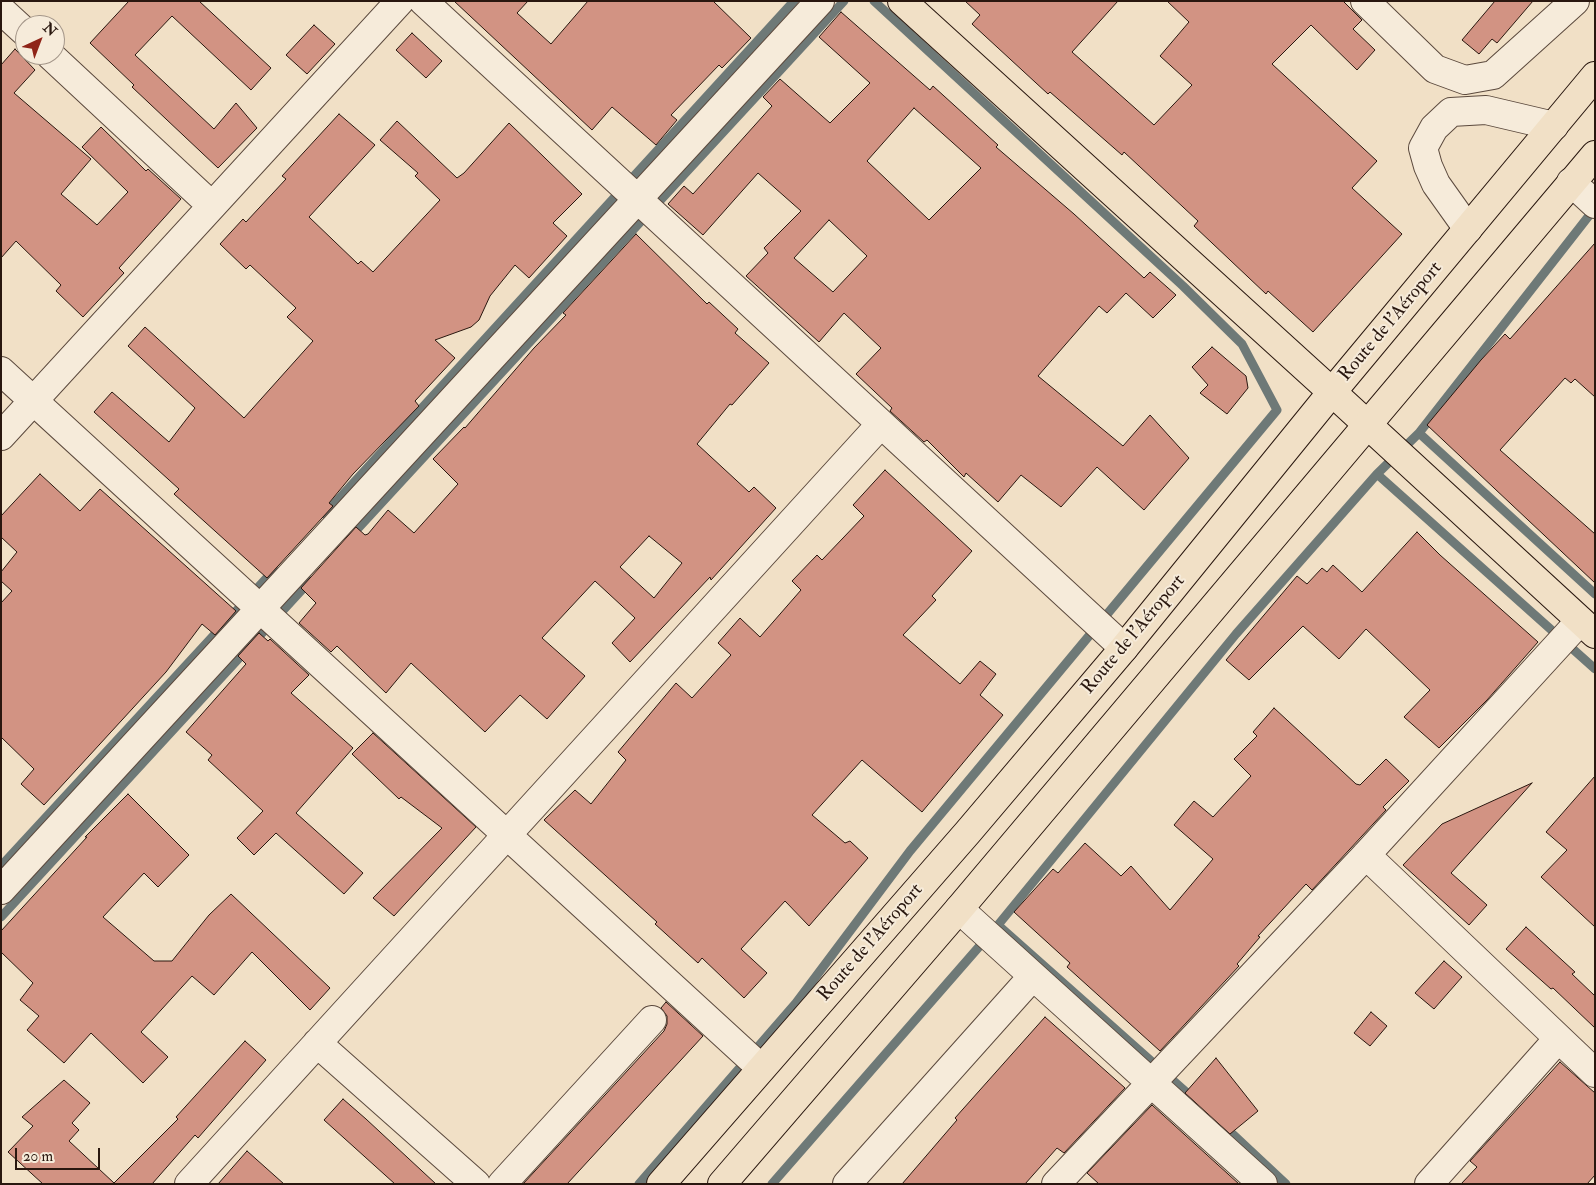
<!DOCTYPE html>
<meta charset="utf-8">
<style>
body{margin:0}
#map{position:relative;width:1596px;height:1185px;overflow:hidden;background:#f1e0c6;font-family:"IM FELL Double Pica",serif}
canvas{display:block}
.frame{position:absolute;inset:0;border:2px solid #29170f;pointer-events:none}
.north{position:absolute;left:15px;top:15px;width:50px;height:50px;box-sizing:border-box;background:#f6ebda;border:1px solid #a49689;border-radius:50%;rotate:43deg;font-size:14px;font-weight:700;line-height:20px;text-align:center;color:#29170f}
.north::after{content:'';display:block;margin:auto;width:18px;height:22px;background:#8f2418;clip-path:polygon(50% 0,100% 100%,50% 72%,0 100%)}
.scale{position:absolute;left:15px;top:1148px;width:85px;height:22px;box-sizing:border-box;border:2px solid #29170f;border-top:0;padding-left:6px;font-size:15px;line-height:18px;white-space:nowrap;color:#29170f;-webkit-text-stroke:4px #f6ebda;paint-order:stroke}
</style>
<div id="map">
<canvas width="1596" height="1185"></canvas>
<div class="frame"></div>
<div class="north">N</div>
<div class="scale">20 m</div>
</div>
<script>
const context = document.querySelector('canvas').getContext('2d');
context.lineJoin = 'round';
const poly = rows => new Path2D(rows.map(r => 'M' + r).join(''));
function trace(path, color, width, dash) { context.strokeStyle = color; context.lineWidth = width; context.lineCap = dash ? 'butt' : 'round'; context.setLineDash(dash || []); context.stroke(path); }
function fillPath(path, color) { context.fillStyle = color; context.fill(path, 'evenodd'); }
function write(font, color, halo, rows, align = 'center') {
  context.font = font + ' "IM FELL Double Pica",serif'; context.lineWidth = 4; context.setLineDash([]); context.textBaseline = 'middle'; context.strokeStyle = halo; context.fillStyle = color; for (const [text, x, y, turn = 0] of rows) {
    context.save(); context.translate(x, y); context.rotate((+turn || 0) * Math.PI / 180); context.textAlign = isNaN(turn) ? turn : align; if (halo) context.strokeText(text, 0, 0); context.fillText(text, 0, 0); context.restore();
  }
}
trace(poly([
 [1419,433,1595,594],
 [1377,474,1595,669],
 [325,514,794,1],
 [351,536,844,1],
 [1,866,274,570],
 [1,917,310,581],
 [998,925,1194,1099],
 [1224,1126,1286,1184],
 [639,1184,796,1003,910,851,1277,410,1242,344,1183,286,874,1],
 [772,1184,998,925,1236,634,1377,474,1419,433,1595,208]
]), '#6e7977', 9);
const building = poly([
 [129,1,199,1,271,68,251,90,172,16,135,55,214,129,236,103,257,128,218,168,132,87,134,85,90,43,129,1],
 [454,1,528,1,517,13,551,44,588,1,713,1,751,38,722,68,719,65,671,115,677,120,656,145,612,107,592,130,454,1],
 [965,1,1118,1,1072,52,1154,125,1192,85,1160,56,1189,22,1167,1,1343,1,1362,20,1353,29,1375,50,1357,70,1311,25,1272,64,1377,161,1352,188,1402,234,1313,332,1268,291,1266,294,1194,226,1198,221,1124,152,1122,155,1050,92,1048,94,972,24,980,15,965,1],
 [1495,1,1533,1,1497,43,1492,39,1479,54,1462,40,1495,1],
 [841,12,930,90,933,86,998,145,996,147,1074,214,1144,278,1150,272,1176,295,1153,318,1126,293,1107,313,1099,306,1038,376,1123,446,1150,415,1189,458,1144,510,1097,467,1061,507,1021,475,998,502,966,473,964,477,927,440,924,442,890,411,892,408,856,374,881,348,844,313,819,342,746,276,768,253,764,248,801,211,758,173,703,235,668,204,684,186,693,194,772,106,763,97,780,79,830,123,870,83,819,37,841,12],
 [914,108,981,168,929,220,867,161,914,108],
 [829,220,867,256,833,292,794,258,829,220],
 [314,25,335,44,307,74,286,55,314,25],
 [412,33,442,61,426,78,396,50,412,33],
 [15,49,35,70,14,93,91,159,61,194,97,225,128,192,82,147,101,127,146,171,148,169,181,199,119,268,124,273,83,317,56,291,61,285,16,241,1,258,1,65,15,49],
 [339,114,375,145,309,217,358,264,361,261,373,272,440,200,415,176,418,173,380,140,397,121,457,178,464,173,509,123,582,194,553,223,567,236,529,278,515,265,490,296,479,320,471,327,435,340,455,358,415,401,419,406,353,474,329,503,333,506,267,578,174,494,179,489,94,412,112,392,169,442,195,408,128,346,145,327,244,418,313,341,287,317,296,308,250,265,246,269,220,244,243,219,246,222,286,179,282,176,339,114],
 [636,234,707,304,709,302,738,329,735,333,769,363,732,405,730,404,697,444,749,492,754,487,776,508,711,580,710,577,630,662,612,643,635,618,595,581,542,638,585,676,547,719,520,695,485,732,411,663,386,693,337,646,331,652,299,623,316,603,301,588,356,527,365,535,368,534,388,510,414,533,458,484,433,459,464,427,465,428,534,348,566,315,563,313,636,234],
 [649,536,682,563,654,598,620,567,649,536],
 [1595,243,1595,397,1575,379,1571,383,1565,378,1500,450,1595,534,1595,583,1427,425,1481,360,1505,334,1510,339,1595,243],
 [1212,347,1246,376,1248,388,1227,414,1200,393,1208,385,1192,367,1212,347],
 [885,470,972,551,932,596,936,600,903,635,960,684,980,661,996,674,980,695,1003,715,922,812,862,760,812,815,845,843,850,841,868,858,809,926,785,901,741,949,767,973,744,998,702,958,698,963,655,924,657,922,544,820,575,790,591,804,626,760,618,752,676,683,692,698,731,655,718,643,740,618,760,637,801,590,792,581,817,555,822,560,864,516,853,505,885,470],
 [40,474,80,511,100,489,236,611,215,635,202,624,166,672,44,805,21,784,34,769,1,737,1,603,12,591,1,581,1,572,17,552,1,537,1,516,40,474],
 [1417,532,1440,555,1538,642,1487,700,1439,748,1404,717,1430,690,1366,629,1339,659,1303,626,1249,680,1226,660,1297,576,1307,584,1322,568,1327,572,1333,565,1362,592,1417,532],
 [259,633,268,641,270,639,309,675,291,693,353,748,296,813,363,873,344,894,276,833,254,855,237,838,263,811,208,760,212,755,186,732,246,664,238,656,259,633],
 [1274,708,1356,784,1360,785,1386,759,1409,781,1383,807,1386,810,1312,890,1306,884,1258,936,1260,937,1237,964,1239,966,1160,1051,1067,967,1070,963,1014,912,1053,869,1058,873,1085,843,1121,876,1131,866,1170,910,1213,859,1174,825,1194,801,1213,817,1251,776,1234,759,1257,736,1253,732,1274,708],
 [373,733,476,827,394,916,373,898,442,828,401,797,399,799,352,754,373,733],
 [1595,776,1595,927,1541,877,1567,850,1546,832,1595,776],
 [1532,783,1451,873,1487,905,1469,925,1403,865,1442,824,1532,783],
 [128,794,189,855,158,887,144,873,103,917,154,961,172,961,209,915,231,894,330,988,310,1010,252,952,214,995,192,976,141,1032,168,1057,143,1083,91,1033,64,1063,27,1030,39,1016,20,1000,33,983,1,952,1,931,87,837,85,837,128,794],
 [1526,927,1575,972,1572,974,1595,996,1595,1028,1553,988,1551,989,1506,949,1526,927],
 [1444,961,1462,977,1434,1009,1415,993,1444,961],
 [666,1002,703,1036,567,1184,523,1184,664,1031,667,1024,667,1016,661,1008,666,1002],
 [1371,1012,1387,1026,1370,1046,1354,1033,1371,1012],
 [1045,1017,1125,1088,1064,1153,1057,1148,1025,1184,902,1184,957,1120,955,1118,1045,1017],
 [245,1041,266,1060,198,1138,195,1135,152,1184,43,1184,8,1152,33,1126,22,1117,64,1080,90,1103,72,1123,79,1130,69,1141,114,1183,178,1119,176,1117,245,1041],
 [1216,1058,1258,1111,1230,1134,1185,1093,1216,1058],
 [1560,1062,1595,1093,1595,1175,1587,1184,1461,1184,1477,1167,1470,1161,1560,1062],
 [343,1099,366,1119,436,1184,395,1184,324,1120,343,1099],
 [1152,1105,1239,1184,1099,1184,1087,1173,1152,1105],
 [247,1151,284,1184,218,1184,247,1151]
]);
fillPath(building, '#d29383');
trace(building, '#29170f', 1);
const minor = poly([
 [423,1,1124,648],
 [1365,1,1435,69,1465,80,1493,75,1575,1],
 [1,10,25,32],
 [50,55,211,205],
 [1571,182,1595,204],
 [1468,229,1436,184,1428,166,1423,148,1434,128,1451,112,1486,110,1554,126],
 [1,371,761,1068],
 [1,436,400,1],
 [1366,855,1595,1073],
 [1,890,820,1],
 [959,909,1263,1184],
 [317,1043,476,1184],
 [189,1184,881,424],
 [502,1184,652,1020],
 [847,1184,1033,976],
 [1056,1184,1366,855,1580,621],
 [1429,1184,1558,1039]
]);
const major = poly([
 [902,1,1332,392,1595,634]
]);
const highway = poly([
 [661,1184,968,832,1124,648,1332,392,1595,76],
 [722,1184,959,909,1595,155]
]);
trace(minor, '#5b493d', 30);
trace(major, '#29170f', 30);
trace(highway, '#29170f', 30);
trace(minor, '#f6ebda', 28);
trace(major, '#f1e0c6', 28);
trace(highway, '#f1e0c6', 28);
write('19px', '#29170f', '#f6ebda', [
 ["Route de l'Aéroport",1391,322,-50],
 ["Route de l'Aéroport",1134,635,-50],
 ["Route de l'Aéroport",871,943,-49]
]);
</script>
